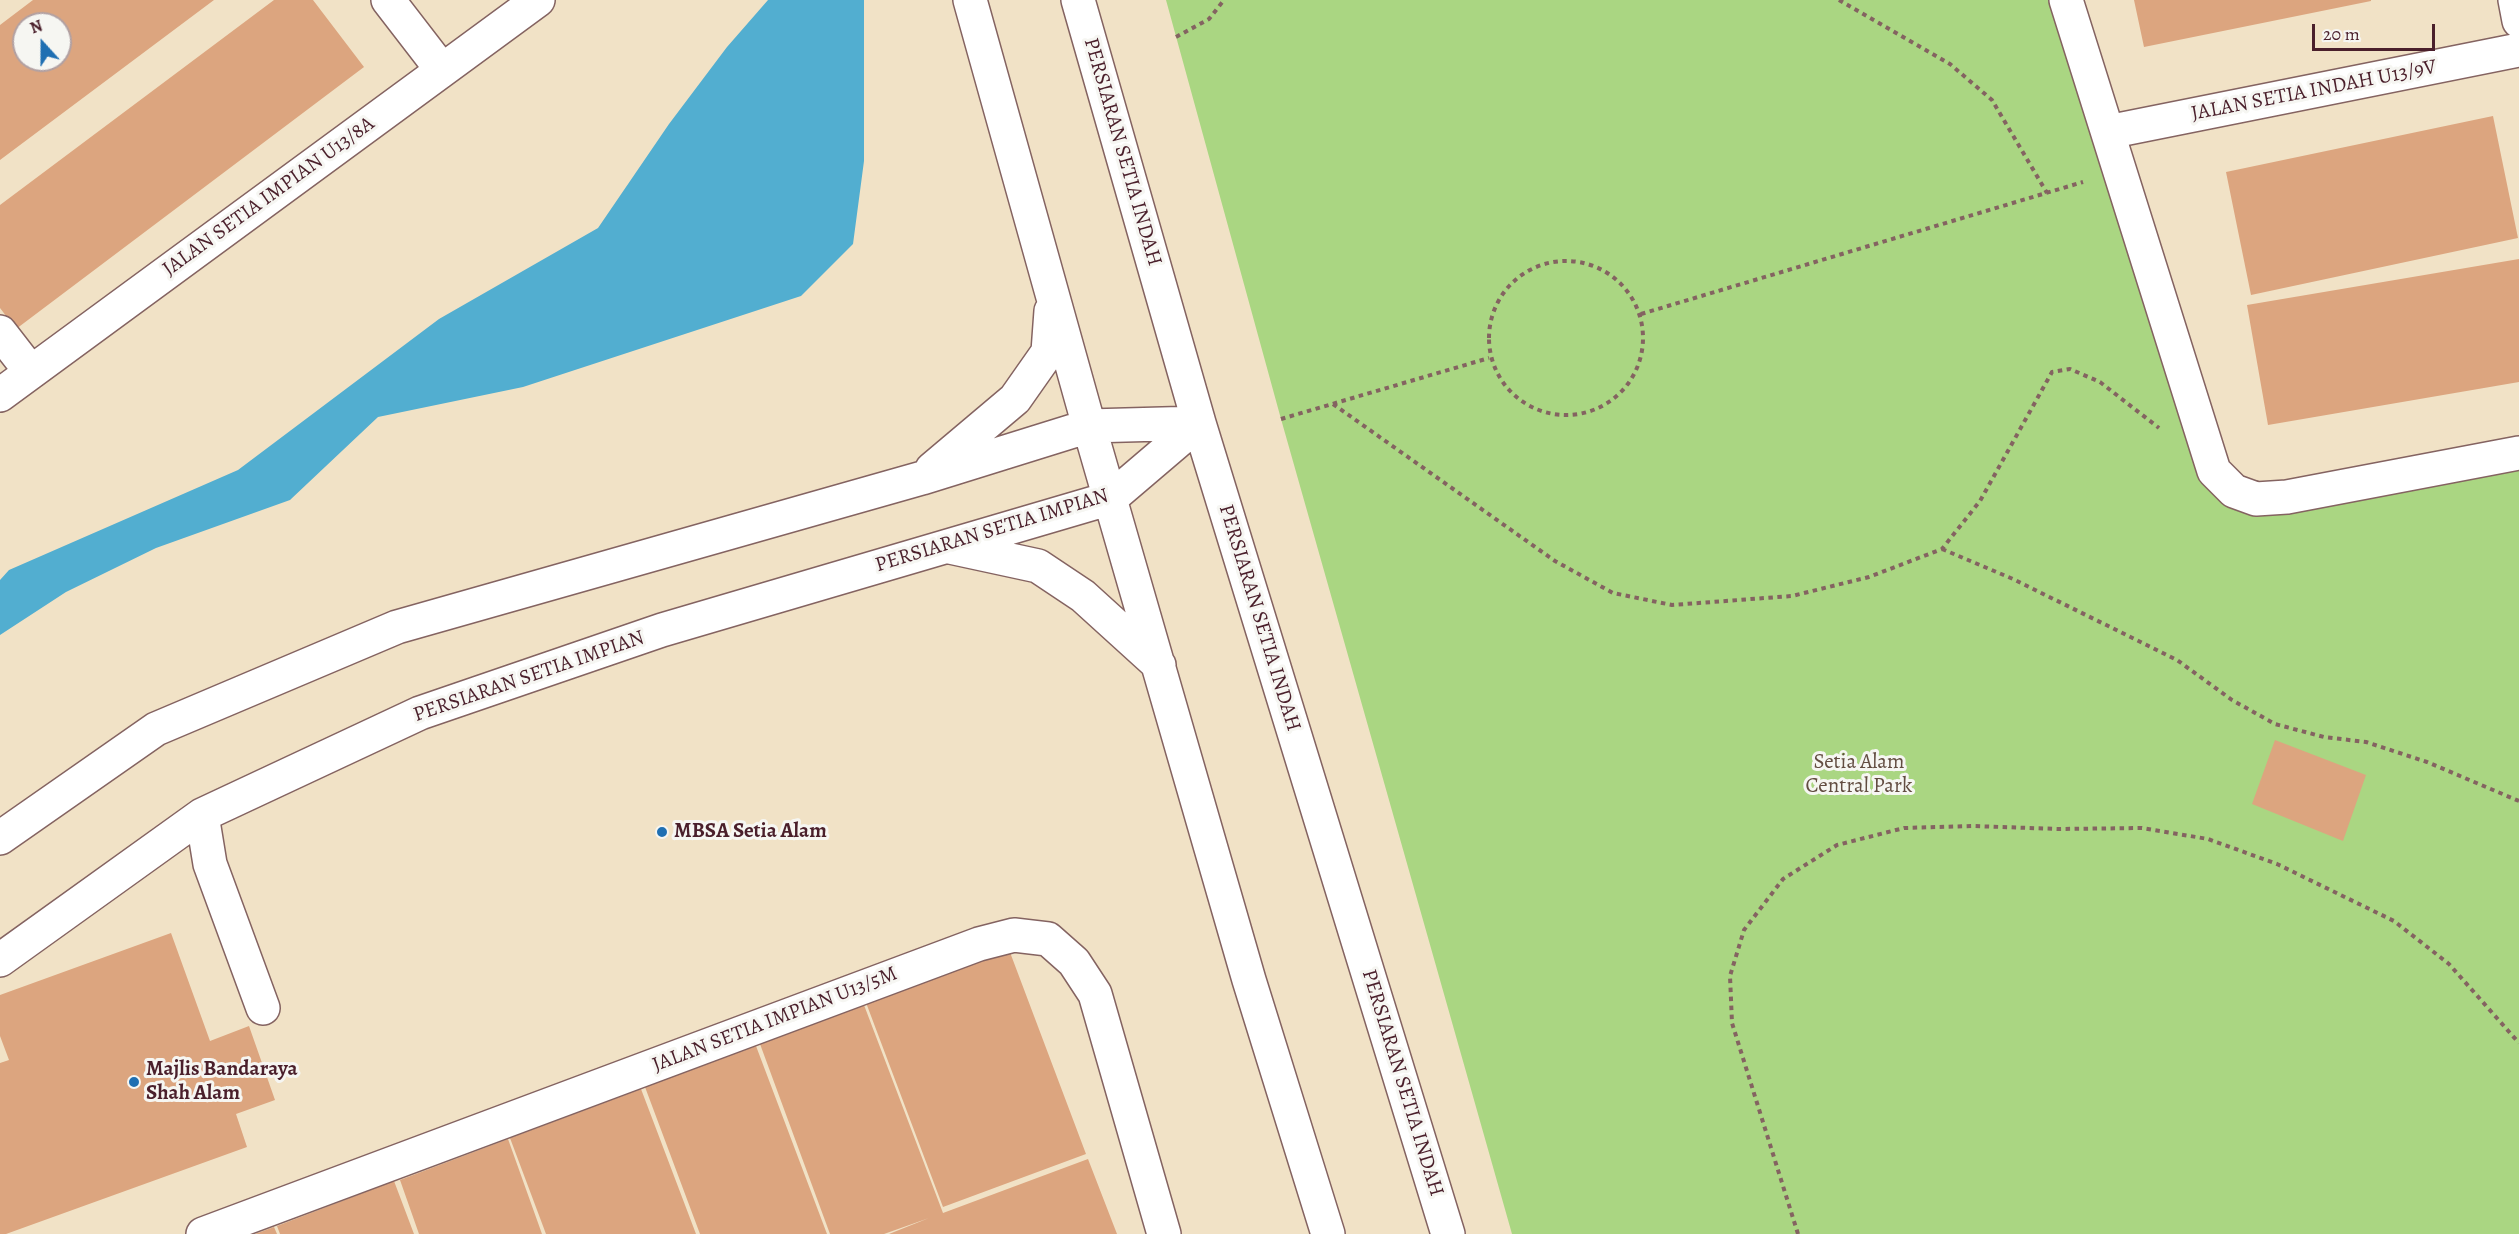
<!DOCTYPE html>
<style>
body{margin:0}
#map{position:relative;width:2519px;height:1234px;overflow:hidden;background:#f1e2c6;font-family:Alegreya,serif}
canvas{display:block}
.north{position:absolute;left:12px;top:12px;width:60px;height:60px;box-sizing:border-box;background:#f6f6f2;border:2px solid #b1a0a2;border-radius:50%;rotate:339deg;font-size:16px;font-weight:700;line-height:24px;text-align:center;color:#4a1f2b}
.north::after{content:'';display:block;margin:auto;width:21px;height:27px;background:#1f6fb2;clip-path:polygon(50% 0,100% 100%,50% 72%,0 100%)}
.scale{position:absolute;left:2312px;top:24px;width:123px;height:27px;box-sizing:border-box;border:3px solid #4a1f2b;border-top:0;padding-left:8px;font-size:18px;line-height:21px;white-space:nowrap;color:#4a1f2b;-webkit-text-stroke:4px #f6f6f2;paint-order:stroke}
</style>
<div id="map">
<canvas width="2519" height="1234"></canvas>
<div class="north">N</div>
<div class="scale">20 m</div>
</div>
<script>
const context = document.querySelector('canvas').getContext('2d');
context.lineJoin = 'round';
function fillPath(path, color) { context.fillStyle = color; context.fill(path, 'evenodd'); }
const poly = rows => new Path2D(rows.map(r => 'M' + r).join(''));
function trace(path, color, width, dash) { context.strokeStyle = color; context.lineWidth = width; context.lineCap = dash ? 'butt' : 'round'; context.setLineDash(dash || []); context.stroke(path); }
function write(font, color, halo, rows, align = 'center') {
  context.font = font + ' Alegreya,serif'; context.lineWidth = 6; context.setLineDash([]); context.textBaseline = 'middle'; context.strokeStyle = halo; context.fillStyle = color; for (const [text, x, y, turn = 0] of rows) {
    context.save(); context.translate(x, y); context.rotate((+turn || 0) * Math.PI / 180); context.textAlign = isNaN(turn) ? turn : align; if (halo) context.strokeText(text, 0, 0); context.fillText(text, 0, 0); context.restore();
  }
}
fillPath(poly([
 [1166,0,2059,0,2239,504,2519,458,2519,1234,1512,1234,1281,419]
]), '#aad682');
fillPath(poly([
 [768,0,864,0,864,161,853,244,801,296,523,387,378,417,290,500,156,548,66,592,0,635,0,580,9,570,238,470,439,319,598,228,669,124,727,47]
]), '#52aed0');
fillPath(poly([
 [33,0,214,0,0,160,0,25],
 [24,24,60,24,60,60,24,60],
 [274,0,313,0,364,67,16,329,0,308,0,205],
 [2134,0,2371,0,2371,1,2144,47],
 [2493,116,2518,238,2251,295,2226,172],
 [2519,259,2519,382,2268,425,2247,305],
 [2275,740,2366,775,2343,841,2252,804],
 [171,933,210,1041,249,1026,275,1100,236,1114,247,1147,6,1234,0,1234,0,1063,9,1060,0,1036,0,995],
 [1008,947,1086,1154,943,1207,865,1000],
 [864,1005,943,1213,1088,1159,1117,1234,889,1234,929,1218,884,1234,830,1234,760,1044],
 [756,1046,827,1234,700,1234,645,1087],
 [641,1089,696,1234,546,1234,510,1138],
 [508,1139,542,1234,419,1234,400,1180],
 [394,1181,414,1234,280,1234,277,1226],
 [274,1227,277,1234,255,1234]
]), '#dca57f');
const minor = poly([
 [388,0,442,70],
 [970,0,1089,426,1249,980,1328,1234],
 [1078,0,1199,423,1448,1234],
 [2066,0,2214,471,2234,491,2256,499,2287,497,2519,453],
 [2515,0,2519,21],
 [2108,132,2519,50],
 [0,332,31,372],
 [0,395,538,0],
 [932,469,1015,399,1048,352,1051,311],
 [950,547,1038,566,1083,596,1159,665],
 [202,815,210,864,263,1008],
 [0,838,156,729,397,627,922,478,1089,426,1199,423],
 [0,960,202,815,420,713,662,630,1111,498,1199,423],
 [203,1234,979,944,1014,935,1048,939,1074,962,1095,994,1164,1234]
]);
trace(minor, '#846361', 36);
trace(poly([
 [1839,0,1950,64,1992,100,2047,193],
 [1176,37,1209,19,1224,0],
 '1489 338a77 77 0 1 1 154 0a77 77 0 1 1-154 0Z',
 [1641,314,2083,182],
 [1333,404,1555,561,1613,593,1672,605,1792,596,1869,577,1942,549,1980,501,2052,372,2070,369,2100,382,2159,428],
 [1281,419,1489,358],
 [1942,549,2013,579,2177,660,2232,700,2275,724,2324,737,2366,742,2427,762,2519,801],
 [1798,1234,1732,1023,1730,976,1744,930,1783,879,1837,845,1904,828,1973,826,2059,829,2142,828,2208,839,2277,864,2394,921,2449,964,2519,1043]
]), '#846361', 4, [4.5, 4.5]);
trace(minor, '#fff', 33);
for (const [x, y, r, color] of [
 [662,832,6,"#1f6fb2"],
 [134,1082,6,"#1f6fb2"]
]) { const dot = new Path2D(); dot.arc(x, y, r, 0, 2 * Math.PI); context.fillStyle = color; context.fill(dot); trace(dot, '#f6f6f2', 2); }
write('21px', '#4a1f2b', '#f6f6f2', [
 ["JALAN SETIA INDAH U13/9V",2314,91,-11],
 ["PERSIARAN SETIA INDAH",1122,152,74],
 ["JALAN SETIA IMPIAN U13/8A",269,197,-36],
 ["PERSIARAN SETIA IMPIAN",992,531,-17],
 ["PERSIARAN SETIA INDAH",1259,618,73],
 ["PERSIARAN SETIA IMPIAN",529,677,-19],
 ["JALAN SETIA IMPIAN U13/5M",775,1020,-21],
 ["PERSIARAN SETIA INDAH",1402,1083,73]
]);
write('21px', '#624d41', '#f6f6f2', [
 ["Setia Alam",1859,763],
 ["Central Park",1859,787]
]);
write('bold 21px', '#4a1f2b', '#f6f6f2', [
 ["MBSA Setia Alam",674,832],
 ["Majlis Bandaraya",146,1070],
 ["Shah Alam",146,1094]
], 'left');
</script>
